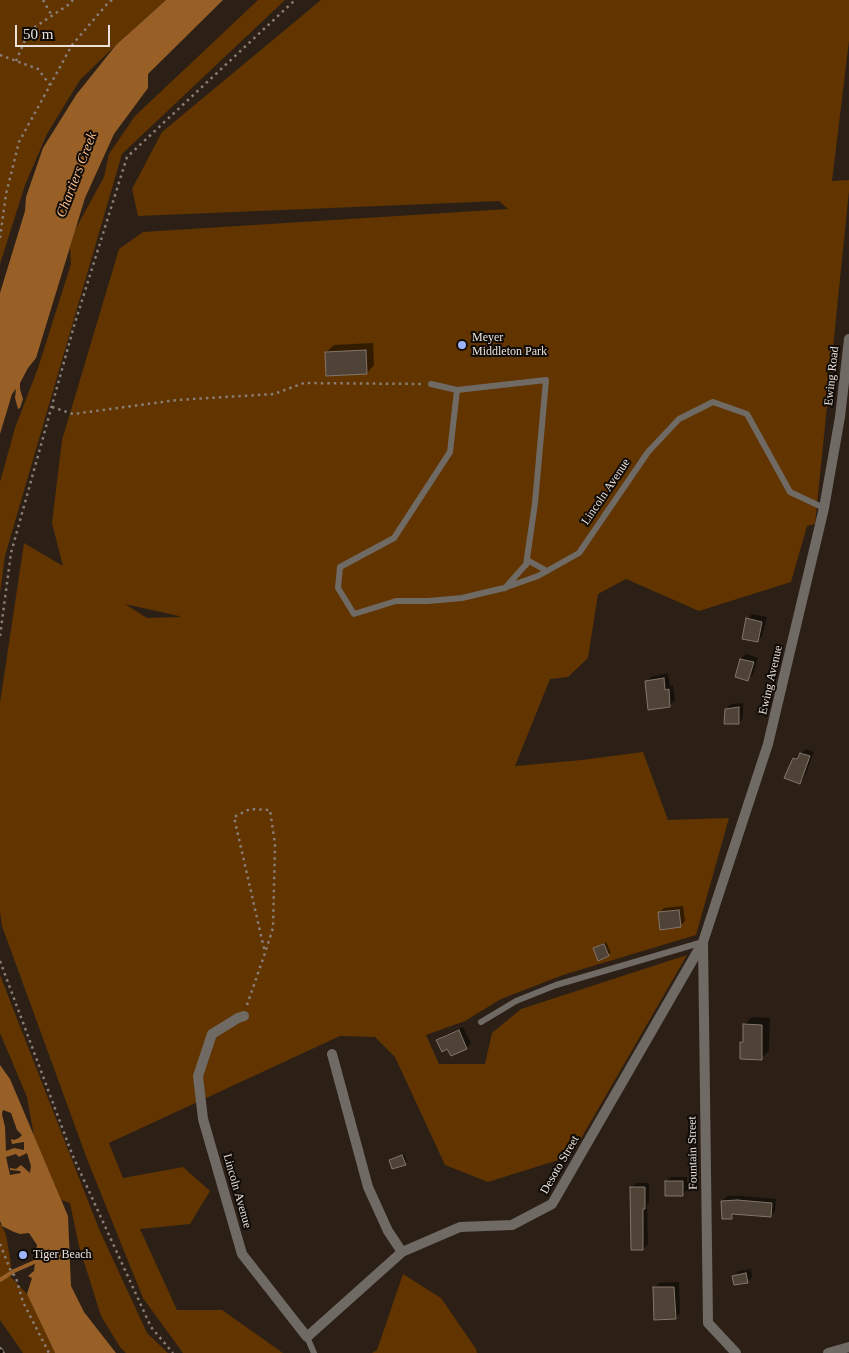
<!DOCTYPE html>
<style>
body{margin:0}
#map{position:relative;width:849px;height:1353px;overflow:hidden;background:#2c2016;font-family:Georgia,serif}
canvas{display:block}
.scale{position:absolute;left:15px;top:25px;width:95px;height:22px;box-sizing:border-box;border:2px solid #eae1db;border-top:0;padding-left:6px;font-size:15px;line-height:18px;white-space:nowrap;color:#eae1db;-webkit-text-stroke:4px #100b07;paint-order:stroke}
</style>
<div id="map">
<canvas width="849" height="1353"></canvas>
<div class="scale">50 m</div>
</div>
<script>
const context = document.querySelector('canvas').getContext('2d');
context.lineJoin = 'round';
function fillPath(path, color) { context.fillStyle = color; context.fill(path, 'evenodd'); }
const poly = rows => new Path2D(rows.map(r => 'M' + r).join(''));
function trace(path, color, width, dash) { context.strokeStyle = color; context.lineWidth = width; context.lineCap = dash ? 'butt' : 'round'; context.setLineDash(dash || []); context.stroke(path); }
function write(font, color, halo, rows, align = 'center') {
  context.font = font + ' Georgia,serif'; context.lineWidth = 4; context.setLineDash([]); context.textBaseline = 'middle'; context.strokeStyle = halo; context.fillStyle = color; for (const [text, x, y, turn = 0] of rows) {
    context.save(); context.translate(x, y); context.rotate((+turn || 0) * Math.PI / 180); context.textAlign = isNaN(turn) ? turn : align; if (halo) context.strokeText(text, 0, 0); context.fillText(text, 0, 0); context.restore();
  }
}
fillPath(poly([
 [0,0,166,0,116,45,80,80,47,134,25,185,0,264],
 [258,0,285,0,122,154,5,556,0,593,0,482,15,428,38,368,71,264,70,247,75,230,104,177,109,154,135,116],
 [321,0,849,0,849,41,832,181,849,180,849,191,815,524,807,526,791,582,699,611,626,579,598,594,588,658,568,677,550,679,515,766,582,760,643,752,668,820,729,818,696,935,563,975,501,999,465,1021,426,1035,439,1064,485,1064,492,1033,521,1009,687,955,571,1156,488,1182,445,1165,395,1057,375,1037,340,1036,109,1143,123,1178,183,1167,210,1191,190,1224,140,1229,177,1310,222,1310,283,1353,183,1353,143,1298,87,1159,2,926,0,912,0,703,24,543,63,566,52,523,62,440,119,249,143,232,508,209,499,201,138,216,132,189,162,132],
 [125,604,179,616,180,617,147,618],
 [0,975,99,1229,147,1333,168,1353,126,1353,120,1347,101,1316,79,1246,70,1203,61,1200,34,1136,27,1097,0,1033],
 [0,1224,2,1226,6,1235,11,1264,10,1276,27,1294,55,1353,23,1353,0,1320],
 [403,1274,441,1298,476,1349,477,1353,372,1353,377,1350]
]), '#613400');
fillPath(poly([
 [166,0,223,0,148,74,148,88,114,134,85,198,36,358,28,368,20,383,20,389,23,399,20,408,18,409,15,398,16,389,12,394,0,434,0,293,25,211,26,197,43,148,76,95,116,45],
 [0,1065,10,1079,68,1216,71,1286,84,1312,116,1353,55,1353,27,1294,32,1278,28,1276,34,1271,37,1245,29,1233,20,1234,14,1232,2,1226,0,1221],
 [3,1110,11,1113,17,1130,22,1135,19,1138,14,1140,11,1139,12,1144,24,1142,24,1150,14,1148,6,1151,5,1127,2,1114],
 [27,1153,31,1166,30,1173,21,1165,16,1169,10,1168,10,1170,20,1171,21,1173,10,1175,6,1157,16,1154,19,1157]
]), '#985f27');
fillPath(poly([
 [373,343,374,365,367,373,326,352,334,345],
 [752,614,767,617,762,636,758,641,748,619],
 [746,654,758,658,753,675,748,679,737,676,741,659],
 [668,673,670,686,673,685,675,700,670,705,646,682,651,677],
 [743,703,743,718,739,723,726,709,731,704],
 [806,749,814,752,804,778,800,783,794,758],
 [683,906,685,921,680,926,659,913,664,908],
 [606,942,611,953,599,959,594,949],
 [752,1017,770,1018,769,1051,761,1058,741,1042,744,1040,744,1025],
 [463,1027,471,1043,466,1048,448,1048,438,1041,442,1036],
 [404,1154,407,1162,405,1164,390,1160,392,1158],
 [671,1177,687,1177,687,1190,682,1195,666,1182],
 [636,1183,649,1183,649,1202,647,1205,648,1244,643,1249,631,1188],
 [727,1196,743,1196,776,1199,775,1211,771,1216,736,1213,732,1218,722,1201],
 [751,1269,752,1277,747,1282,734,1276,739,1271],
 [679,1282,680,1313,675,1318,654,1288,659,1283]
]), '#0007');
trace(poly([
 [0,1280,14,1271,39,1260]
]), '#985f27', 4);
const building = poly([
 [366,350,367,374,326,376,325,352,366,350],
 [746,618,762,622,758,642,742,639,746,618],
 [740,659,754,662,748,681,735,677,740,659],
 [664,678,665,690,669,689,670,707,648,710,645,681,664,678],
 [739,707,739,724,724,724,725,709,739,707],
 [800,753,810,756,800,784,784,778,793,758,797,759,800,753],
 [679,910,681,927,660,930,658,912,679,910],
 [604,944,609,956,598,961,593,948,604,944],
 [743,1024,762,1025,762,1060,740,1059,740,1042,743,1042,743,1024],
 [459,1030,467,1049,451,1056,447,1049,442,1052,436,1040,459,1030],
 [402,1155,406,1165,392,1169,389,1160,402,1155],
 [665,1181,683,1181,683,1196,665,1196,665,1181],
 [630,1187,645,1187,645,1209,643,1209,643,1250,631,1250,630,1187],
 [737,1200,772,1203,771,1217,732,1214,732,1219,722,1219,721,1201,737,1200],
 [746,1273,748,1283,734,1285,732,1276,746,1273],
 [653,1287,674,1287,676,1319,654,1320,653,1287]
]);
fillPath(building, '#4f4237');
trace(building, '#837569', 1);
trace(poly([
 [43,0,52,16],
 [0,55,38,69,50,85],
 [16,61,29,31,68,5,73,0],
 [0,238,6,194,19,142,72,45,108,3,112,0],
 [52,407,73,414,177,400,274,394,304,383,423,384],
 [0,636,11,553,74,326,127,157,295,0],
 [0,961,72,1154,151,1327,173,1353],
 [247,1005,265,953,273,928,275,844,270,810,250,809,234,817,265,953],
 [0,1244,10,1269,16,1278,23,1302,49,1353]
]), '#897e76', 2.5, [2.5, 4]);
trace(poly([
 [431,384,457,390,546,380,535,503,526,565],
 [457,390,450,452,394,538,340,567,338,588,354,614,396,601,428,601,462,598,504,588,538,576,579,553,648,452,679,419,713,402,747,414,790,492,824,508],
 [505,588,529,561,547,571],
 [481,1022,516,1001,556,985,703,942],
 [307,1337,314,1353]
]), '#706a65', 6);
trace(poly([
 [703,943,708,1323,736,1353],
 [244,1016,238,1018,212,1034,198,1076,203,1119,242,1254,307,1337,402,1252,460,1227,512,1225,552,1204,703,942,768,744,824,508,840,417,849,339],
 [332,1054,368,1187,388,1231,402,1252],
 [828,1353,849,1347]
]), '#706a65', 10);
const rail = poly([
 [0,1350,2,1353]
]);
trace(rail, '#877c74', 5.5);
trace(rail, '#100b07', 4, [11]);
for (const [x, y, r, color] of [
 [462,345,5,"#9eb3fd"],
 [23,1255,5,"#9eb3fd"]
]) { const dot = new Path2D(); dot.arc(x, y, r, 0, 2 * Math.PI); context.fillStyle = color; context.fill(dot); trace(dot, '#100b07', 2); }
write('12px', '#eae1db', '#100b07', [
 ["Meyer",472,338],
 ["Middleton Park",472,352],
 ["Tiger Beach",33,1255]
], 'left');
write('12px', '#eae1db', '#100b07', [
 ["Ewing Road",832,376,-84],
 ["Lincoln Avenue",606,492,-56],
 ["Ewing Avenue",771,680,-77],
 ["Fountain Street",693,1153,-91],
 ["Desoto Street",560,1165,-60],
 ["Lincoln Avenue",237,1191,74]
]);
write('italic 14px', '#f8bd8a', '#100b07', [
 ["Chartiers Creek",77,175,-69]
]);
</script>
